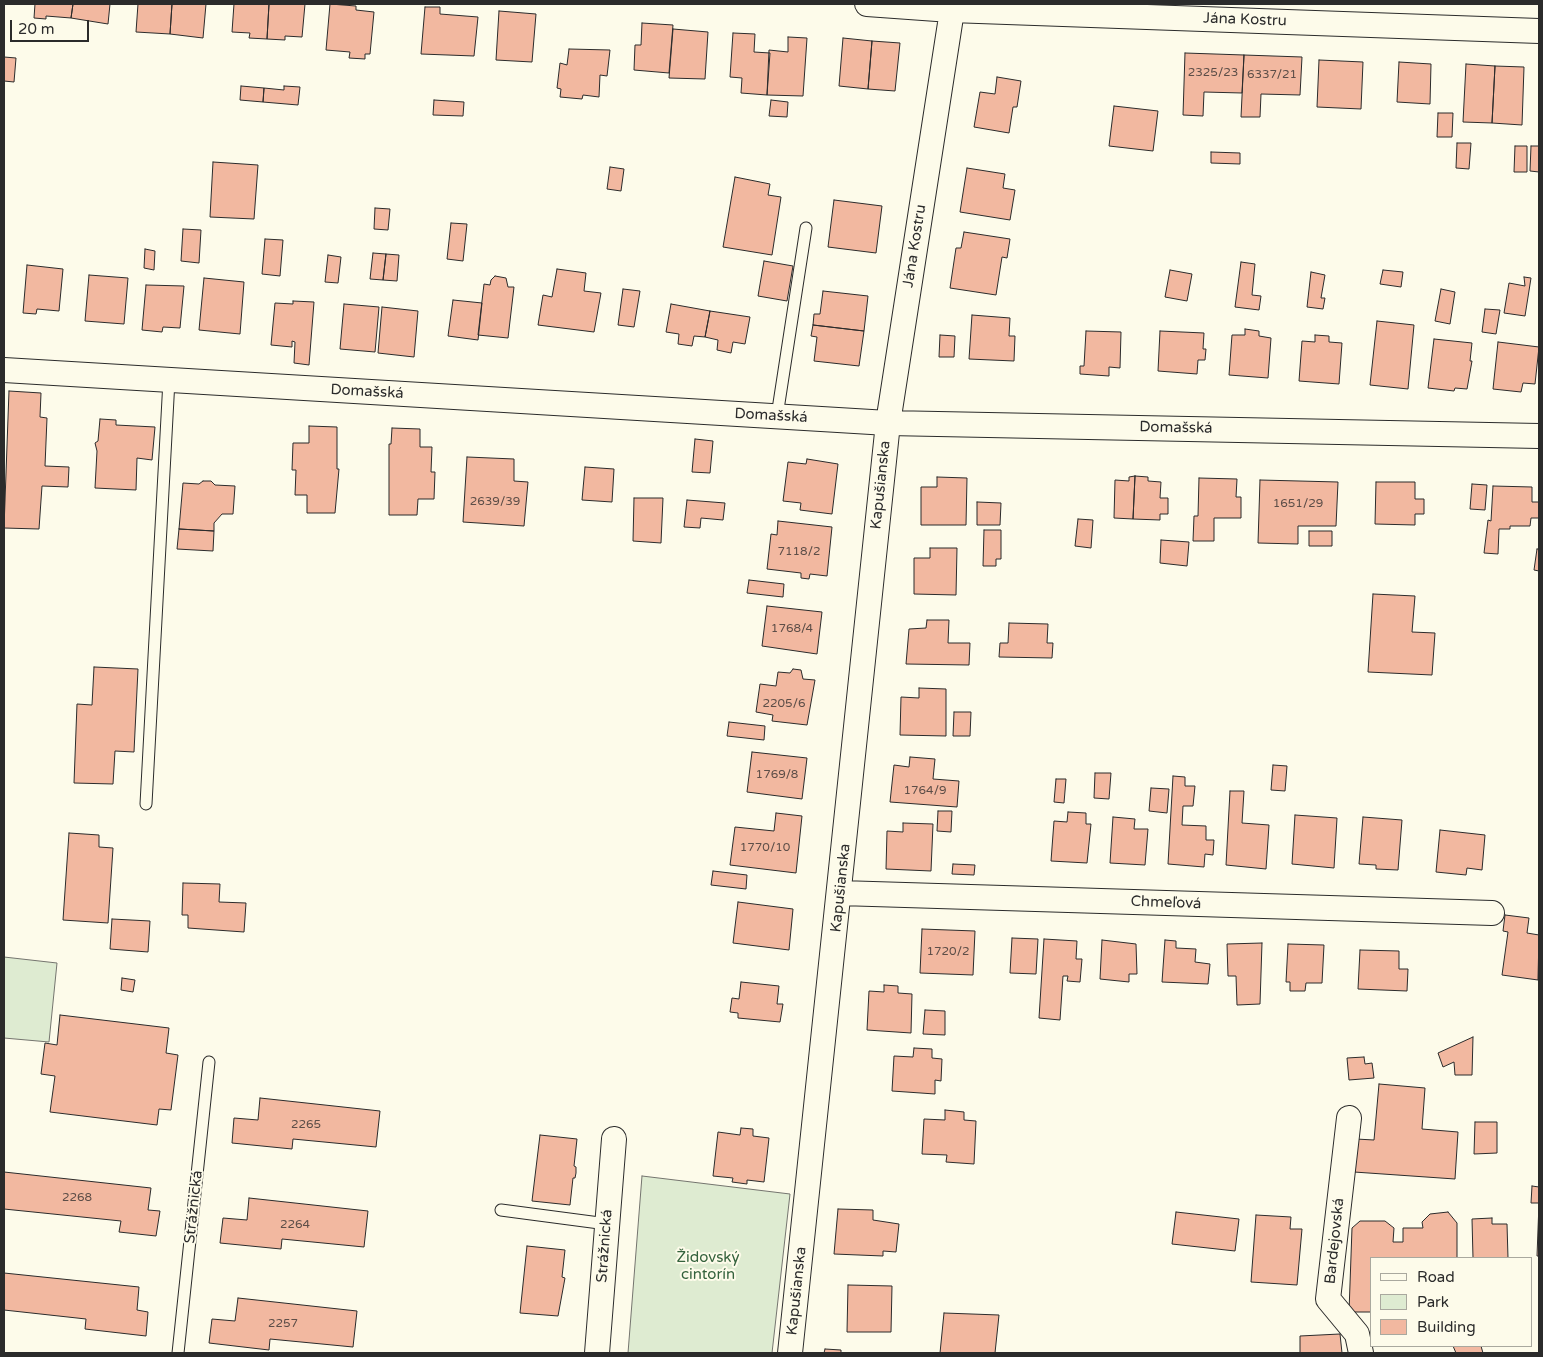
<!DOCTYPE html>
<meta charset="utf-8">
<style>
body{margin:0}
#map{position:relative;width:1543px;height:1357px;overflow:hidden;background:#fdfbea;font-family:"Varela Round",sans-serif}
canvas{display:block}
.frame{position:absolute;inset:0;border:5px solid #2b2b2b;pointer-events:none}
.legend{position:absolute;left:1370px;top:1257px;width:162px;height:90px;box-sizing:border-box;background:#fdfbea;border:1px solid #a9a89e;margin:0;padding:6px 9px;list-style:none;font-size:15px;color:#2b2b2b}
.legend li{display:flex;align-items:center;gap:10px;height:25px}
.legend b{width:25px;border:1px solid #a9a89e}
.scale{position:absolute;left:10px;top:20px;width:79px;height:22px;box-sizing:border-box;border:2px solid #2b2b2b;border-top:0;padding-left:6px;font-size:15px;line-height:18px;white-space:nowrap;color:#2b2b2b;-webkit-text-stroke:4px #fdfbea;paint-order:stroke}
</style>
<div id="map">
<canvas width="1543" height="1357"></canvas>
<div class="frame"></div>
<ul class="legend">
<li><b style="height:6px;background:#fdfbea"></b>Road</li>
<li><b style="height:14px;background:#deebd1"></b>Park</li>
<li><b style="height:14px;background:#f2b8a0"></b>Building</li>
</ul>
<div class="scale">20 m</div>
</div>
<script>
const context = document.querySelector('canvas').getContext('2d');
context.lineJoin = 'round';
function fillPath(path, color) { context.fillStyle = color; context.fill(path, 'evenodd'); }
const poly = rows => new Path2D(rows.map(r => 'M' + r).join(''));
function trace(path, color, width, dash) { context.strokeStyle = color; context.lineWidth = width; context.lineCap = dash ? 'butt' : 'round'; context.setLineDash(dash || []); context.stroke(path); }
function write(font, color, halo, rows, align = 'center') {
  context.font = font + ' "Varela Round",sans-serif'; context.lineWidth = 4; context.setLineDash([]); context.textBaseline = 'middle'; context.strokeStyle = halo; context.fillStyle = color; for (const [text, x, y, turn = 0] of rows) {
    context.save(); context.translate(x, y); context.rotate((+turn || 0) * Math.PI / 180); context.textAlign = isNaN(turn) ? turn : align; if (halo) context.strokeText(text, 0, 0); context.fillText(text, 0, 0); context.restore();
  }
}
const green = poly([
 [4,957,57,963,49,1042,4,1038,4,957],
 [642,1176,790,1194,772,1353,628,1353,642,1176]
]);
fillPath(green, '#deebd1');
trace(green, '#74746e', 1);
const building = poly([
 [35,4,73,4,71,18,46,16,46,19,34,18,35,4],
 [73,4,110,4,108,24,71,18,73,4],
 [138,4,172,4,170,34,136,32,138,4],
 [172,4,206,4,203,38,170,34,172,4],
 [234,4,269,4,267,39,249,38,250,33,232,32,234,4],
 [269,4,305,4,302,37,285,36,285,40,267,39,269,4],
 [330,4,356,6,356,10,374,12,370,54,365,54,365,59,349,58,350,52,326,50,330,4],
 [425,7,440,7,440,14,478,17,474,56,421,54,425,7],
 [499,11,536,14,532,62,496,60,499,11],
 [642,23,673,25,669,73,634,70,635,45,641,45,642,23],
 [673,29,708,32,705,79,669,78,673,29],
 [733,33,755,34,754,52,770,53,767,95,741,93,742,78,730,77,733,33],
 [788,37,807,38,803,96,767,95,769,50,788,52,788,37],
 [843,38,872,41,868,89,839,86,843,38],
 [872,41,900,43,895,91,868,89,872,41],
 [569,49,610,50,607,76,600,75,599,97,583,95,582,99,560,97,561,89,557,88,560,63,567,65,569,49],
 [1185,53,1244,55,1242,93,1204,92,1203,116,1183,115,1185,53],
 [1244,55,1302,57,1300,95,1261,94,1260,117,1241,117,1244,55],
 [4,57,16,58,14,82,4,81,4,57],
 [1319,60,1363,62,1361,109,1317,107,1319,60],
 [1399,62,1431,64,1430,104,1397,102,1399,62],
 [1466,64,1495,66,1492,123,1463,122,1466,64],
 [1495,66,1524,67,1522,125,1492,123,1495,66],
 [997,77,1021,81,1017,107,1013,107,1009,133,974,127,980,92,995,94,997,77],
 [241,86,264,88,263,102,240,100,241,86],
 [284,86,300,87,298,105,263,102,264,88,284,90,284,86],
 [434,100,464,102,463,116,433,115,434,100],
 [771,100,788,102,787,117,769,116,771,100],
 [1114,106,1158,111,1153,151,1109,146,1114,106],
 [1438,113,1453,113,1452,137,1437,137,1438,113],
 [1457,143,1471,143,1469,169,1456,168,1457,143],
 [1515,146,1527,146,1527,172,1514,172,1515,146],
 [1531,146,1539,146,1539,172,1530,171,1531,146],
 [1211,152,1240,153,1240,164,1211,163,1211,152],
 [213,162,258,165,254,219,210,217,213,162],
 [610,167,624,169,621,191,607,189,610,167],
 [967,168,1005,174,1003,188,1015,190,1010,220,960,212,967,168],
 [735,177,770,184,768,195,781,197,772,255,723,247,735,177],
 [834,200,882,206,876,253,828,247,834,200],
 [375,208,390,209,388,230,374,229,375,208],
 [451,223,467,224,463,261,447,259,451,223],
 [183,229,201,230,199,263,181,261,183,229],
 [964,232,1010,239,1007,258,1002,257,996,295,950,288,956,248,961,248,964,232],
 [265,239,283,240,280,276,262,274,265,239],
 [145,249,155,251,154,270,144,268,145,249],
 [373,253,386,254,383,280,370,279,373,253],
 [386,254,399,255,397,281,383,280,386,254],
 [328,255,341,257,338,283,325,282,328,255],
 [764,261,793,266,787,301,758,296,764,261],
 [1241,262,1255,264,1252,295,1261,296,1259,310,1235,307,1241,262],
 [27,265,63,269,59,311,37,309,36,314,23,313,27,265],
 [557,269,586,273,584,291,601,293,594,332,538,325,543,295,552,297,557,269],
 [1170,270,1192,274,1187,301,1165,297,1170,270],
 [1383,270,1403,272,1401,287,1380,284,1383,270],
 [1311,272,1325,275,1321,298,1325,298,1323,309,1307,307,1311,272],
 [89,275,128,278,124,324,85,321,89,275],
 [495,276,506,278,508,287,514,287,508,338,478,335,484,284,490,285,491,280,495,276],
 [1524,277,1531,278,1525,316,1504,313,1509,283,1525,286,1524,277],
 [204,278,244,282,240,334,199,330,204,278],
 [146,285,184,286,180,328,163,327,162,332,142,330,146,285],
 [623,289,640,291,634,327,618,325,623,289],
 [1441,289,1455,292,1450,324,1435,321,1441,289],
 [823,291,868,296,864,331,813,325,814,314,820,314,823,291],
 [453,300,482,303,478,340,448,336,453,300],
 [293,301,314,302,309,365,294,363,295,342,292,341,292,347,271,345,275,303,293,304,293,301],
 [344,304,379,307,375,352,340,349,344,304],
 [671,304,710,311,705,337,694,336,692,346,678,344,679,334,666,332,671,304],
 [382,307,418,311,414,357,378,353,382,307],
 [1485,309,1500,310,1496,334,1482,332,1485,309],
 [710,311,750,317,745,344,733,342,731,353,717,350,718,340,705,337,710,311],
 [972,315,1010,318,1009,336,1015,336,1014,361,969,359,972,315],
 [1377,321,1414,325,1408,389,1370,385,1377,321],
 [813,325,864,331,859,366,814,361,817,337,811,336,813,325],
 [1245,329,1259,331,1259,336,1271,338,1268,378,1229,375,1232,335,1245,335,1245,329],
 [1086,331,1121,332,1120,368,1109,367,1109,376,1080,374,1080,366,1084,366,1086,331],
 [1160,331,1204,333,1203,349,1206,349,1205,360,1198,360,1197,374,1158,371,1160,331],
 [940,335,955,336,954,357,939,357,940,335],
 [1315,335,1329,336,1329,342,1342,343,1339,384,1299,381,1302,341,1315,342,1315,335],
 [1434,339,1472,343,1470,361,1472,361,1467,389,1455,388,1454,391,1428,388,1434,339],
 [1498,342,1539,347,1535,384,1523,383,1521,392,1493,389,1498,342],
 [9,391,41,393,40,417,47,418,45,466,69,467,68,487,42,486,39,529,4,528,9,391],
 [100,419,116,420,116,425,155,427,152,460,137,458,136,490,95,488,97,451,95,443,98,441,100,419],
 [309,426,337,427,337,469,339,469,335,513,307,513,307,495,295,495,296,470,292,470,293,443,309,443,309,426],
 [392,428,420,429,420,447,432,447,431,472,435,472,434,499,418,499,417,515,389,515,389,444,391,444,392,428],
 [695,439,713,441,710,473,692,472,695,439],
 [467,457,514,459,514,481,528,482,524,526,463,522,467,457],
 [807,459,838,464,832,514,800,510,801,503,783,501,788,462,806,464,807,459],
 [585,467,614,469,612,502,582,500,585,467],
 [1135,476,1148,477,1148,481,1161,482,1160,498,1168,498,1168,514,1160,514,1160,520,1133,519,1135,476],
 [1135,476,1133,519,1114,518,1115,480,1129,481,1129,477,1135,476],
 [937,477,967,478,966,525,921,525,921,487,937,487,937,477],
 [1199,478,1237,479,1236,497,1241,497,1241,518,1214,518,1214,541,1193,541,1194,516,1198,516,1199,478],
 [1260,480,1338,482,1336,526,1298,526,1298,544,1258,543,1260,480],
 [203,481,211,481,215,485,235,486,233,514,222,514,214,523,214,531,179,529,183,483,199,484,203,481],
 [1376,482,1415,482,1415,499,1424,499,1424,514,1415,514,1415,525,1375,524,1376,482],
 [1472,484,1487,485,1485,510,1470,509,1472,484],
 [1493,486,1532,487,1532,502,1539,502,1539,518,1531,518,1530,526,1510,526,1510,529,1499,529,1498,554,1484,553,1488,520,1491,521,1493,486],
 [634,498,663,498,661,543,633,541,634,498],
 [687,500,725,503,723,520,701,518,700,528,684,527,687,500],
 [977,502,1001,503,1000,525,977,525,977,502],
 [1078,519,1093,520,1091,548,1075,546,1078,519],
 [778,521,832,527,827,576,810,574,809,579,801,578,801,573,767,569,771,534,777,535,778,521],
 [179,529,214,531,213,551,177,549,179,529],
 [984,530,1001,530,1001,559,996,559,996,566,983,566,984,530],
 [1309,531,1332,531,1332,546,1309,546,1309,531],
 [1161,540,1189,542,1187,566,1160,563,1161,540],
 [930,548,957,548,956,595,914,594,914,558,930,558,930,548],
 [1537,549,1539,549,1539,571,1534,570,1537,549],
 [749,580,784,584,783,597,747,593,749,580],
 [1373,594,1415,596,1412,632,1435,633,1432,675,1368,672,1373,594],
 [767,606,822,612,817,654,762,646,767,606],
 [927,620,949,620,948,643,970,643,969,665,906,664,909,629,926,628,927,620],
 [1009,623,1048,624,1047,643,1053,643,1052,658,999,657,1000,643,1008,643,1009,623],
 [94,667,138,669,134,752,115,751,113,784,74,783,77,704,92,705,94,667],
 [793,669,801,670,803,679,815,680,807,725,772,721,773,715,756,712,760,684,776,686,778,672,790,673,793,669],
 [919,688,946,689,946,736,900,735,901,697,919,698,919,688],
 [954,712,971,712,970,736,953,736,954,712],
 [729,722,765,726,764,740,727,736,729,722],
 [752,752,807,758,802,799,747,792,752,752],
 [910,757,935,759,933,779,959,781,957,807,890,802,894,765,909,767,910,757],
 [1273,765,1287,766,1285,791,1271,790,1273,765],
 [1095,773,1111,773,1109,799,1094,798,1095,773],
 [1173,776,1185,777,1185,786,1195,786,1193,806,1183,806,1182,825,1206,826,1206,840,1214,840,1213,855,1205,854,1204,867,1168,864,1173,776],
 [1056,779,1066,779,1064,803,1054,802,1056,779],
 [1151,788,1169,789,1167,813,1149,811,1151,788],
 [1230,791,1244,791,1242,823,1269,825,1266,869,1226,865,1230,791],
 [938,811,952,811,951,832,937,831,938,811],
 [1068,812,1086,813,1086,824,1091,824,1087,863,1051,861,1054,821,1067,822,1068,812],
 [776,813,802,816,796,873,730,865,735,827,774,831,776,813],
 [1295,815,1337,818,1334,868,1292,864,1295,815],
 [1113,817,1135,819,1134,829,1148,829,1145,865,1110,863,1113,817],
 [1363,817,1402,820,1398,870,1376,869,1376,865,1359,864,1363,817],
 [903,823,933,824,931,871,886,869,887,831,903,832,903,823],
 [1440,830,1485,835,1482,870,1467,868,1466,875,1436,872,1440,830],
 [69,833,99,835,99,847,113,848,108,923,63,920,69,833],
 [953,864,975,865,974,875,952,874,953,864],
 [713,871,747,875,746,889,711,885,713,871],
 [183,883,220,884,219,902,246,903,244,932,188,928,188,915,182,915,183,883],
 [738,902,793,909,789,950,733,943,738,902],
 [1505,915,1529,918,1527,933,1539,935,1538,980,1502,975,1508,932,1503,931,1505,915],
 [112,919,150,921,148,952,110,949,112,919],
 [922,929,975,931,973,975,920,973,922,929],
 [1012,938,1038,939,1036,974,1010,973,1012,938],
 [1044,939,1077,941,1076,959,1082,959,1080,982,1067,981,1068,976,1063,976,1060,1020,1039,1018,1044,939],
 [1102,940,1136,944,1137,974,1129,974,1129,982,1100,979,1102,940],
 [1165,940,1176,941,1176,948,1196,949,1195,962,1210,964,1208,984,1162,982,1165,940],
 [1262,943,1260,1004,1237,1005,1236,976,1228,976,1227,944,1262,943],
 [1288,944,1324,945,1322,983,1306,983,1305,991,1290,991,1290,982,1286,982,1288,944],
 [1360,950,1399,951,1399,969,1408,969,1407,991,1358,989,1360,950],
 [122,978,135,980,133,992,121,990,122,978],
 [741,982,779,986,777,1004,783,1004,780,1022,738,1018,738,1013,730,1012,732,998,739,999,741,982],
 [884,985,898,986,898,993,912,994,911,1033,867,1030,869,991,884,992,884,985],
 [925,1010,945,1011,945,1035,923,1034,925,1010],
 [60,1015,169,1028,166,1053,178,1055,171,1110,159,1109,157,1125,50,1112,55,1076,41,1074,45,1043,57,1045,60,1015],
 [1473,1037,1472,1075,1455,1075,1454,1062,1443,1067,1438,1053,1473,1037],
 [914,1048,932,1049,932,1058,942,1059,941,1081,935,1080,935,1094,892,1091,894,1056,913,1057,914,1048],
 [1364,1057,1365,1064,1372,1063,1374,1078,1349,1080,1347,1058,1364,1057],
 [1379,1084,1425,1088,1422,1129,1458,1132,1455,1179,1354,1172,1356,1139,1374,1140,1379,1084],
 [260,1098,380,1111,376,1147,293,1139,292,1149,232,1143,234,1118,258,1120,260,1098],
 [945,1110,964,1112,964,1120,976,1121,974,1164,946,1162,947,1155,922,1154,924,1119,945,1120,945,1110],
 [1475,1122,1497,1122,1497,1153,1474,1154,1475,1122],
 [741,1128,753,1129,753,1136,769,1138,764,1182,747,1180,747,1184,732,1182,733,1178,713,1176,718,1132,740,1135,741,1128],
 [540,1135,577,1139,574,1166,576,1167,576,1173,575,1178,573,1178,570,1205,532,1201,540,1135],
 [4,1172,151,1188,148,1210,160,1211,156,1236,119,1232,121,1221,4,1209,4,1172],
 [1532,1186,1539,1187,1539,1256,1537,1256,1539,1203,1531,1203,1532,1186],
 [249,1198,368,1211,364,1247,282,1239,281,1249,220,1243,223,1218,247,1220,249,1198],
 [838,1209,873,1210,873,1220,899,1224,896,1252,883,1251,883,1256,834,1254,838,1209],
 [1176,1212,1239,1219,1235,1251,1172,1244,1176,1212],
 [1448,1212,1457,1223,1457,1258,1372,1258,1372,1312,1349,1312,1352,1228,1360,1221,1385,1221,1394,1228,1393,1242,1403,1242,1403,1228,1423,1228,1422,1222,1430,1214,1448,1212],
 [1256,1215,1291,1217,1290,1229,1302,1229,1297,1285,1251,1282,1256,1215],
 [1492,1218,1492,1224,1507,1224,1508,1258,1473,1258,1472,1219,1492,1218],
 [527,1246,565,1250,562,1277,565,1278,558,1316,520,1313,527,1246],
 [4,1273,139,1287,137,1310,148,1312,146,1336,85,1329,86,1319,4,1310,4,1273],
 [848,1285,892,1286,891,1332,847,1332,848,1285],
 [238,1298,357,1311,353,1347,270,1339,269,1350,209,1343,212,1319,235,1321,238,1298],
 [944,1313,999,1315,995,1353,940,1353,944,1313],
 [1340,1334,1342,1353,1300,1353,1300,1336,1340,1334],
 [1453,1346,1481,1346,1483,1353,1456,1353,1453,1346],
 [825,1349,841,1350,841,1353,824,1353,825,1349]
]);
fillPath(building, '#f2b8a0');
trace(building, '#2b2b2b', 1);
const lane = poly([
 [777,416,806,228],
 [146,804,169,380],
 [501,1210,607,1224],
 [178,1353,209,1062]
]);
const street = poly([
 [867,4,951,10,1539,31],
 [4,370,888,423,1539,436],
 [840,893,1492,913],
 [1349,1118,1328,1299,1357,1334,1361,1353],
 [597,1353,614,1139],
 [790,1353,888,423,953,4]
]);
trace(lane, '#2b2b2b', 13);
trace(street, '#2b2b2b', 26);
trace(lane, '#fdfbea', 11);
trace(street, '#fdfbea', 24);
write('12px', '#5d4e48', null, [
 ["2325/23",1213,73],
 ["6337/21",1272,75],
 ["2639/39",495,502],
 ["1651/29",1298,504],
 ["7118/2",799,552],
 ["1768/4",792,629],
 ["2205/6",784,704],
 ["1769/8",777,775],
 ["1764/9",925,791],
 ["1770/10",765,848],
 ["1720/2",948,952],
 ["2265",306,1125],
 ["2268",77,1198],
 ["2264",295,1225],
 ["2257",283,1324]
]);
write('15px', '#2b2b2b', '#fdfbea', [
 ["Jána Kostru",1245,20,2],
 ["Jána Kostru",915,246,-81],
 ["Domašská",367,392,3],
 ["Domašská",771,416,3],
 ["Domašská",1176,428,1],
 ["Kapušianska",881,485,-84],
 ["Kapušianska",841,888,-84],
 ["Chmeľová",1166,903,2],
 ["Strážnická",194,1207,-84],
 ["Bardejovská",1335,1241,-84],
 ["Strážnická",605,1246,-86],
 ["Kapušianska",797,1291,-84]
]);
write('15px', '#34623c', '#fdfbea', [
 ["Židovský",708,1258],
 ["cintorín",708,1275]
]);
</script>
